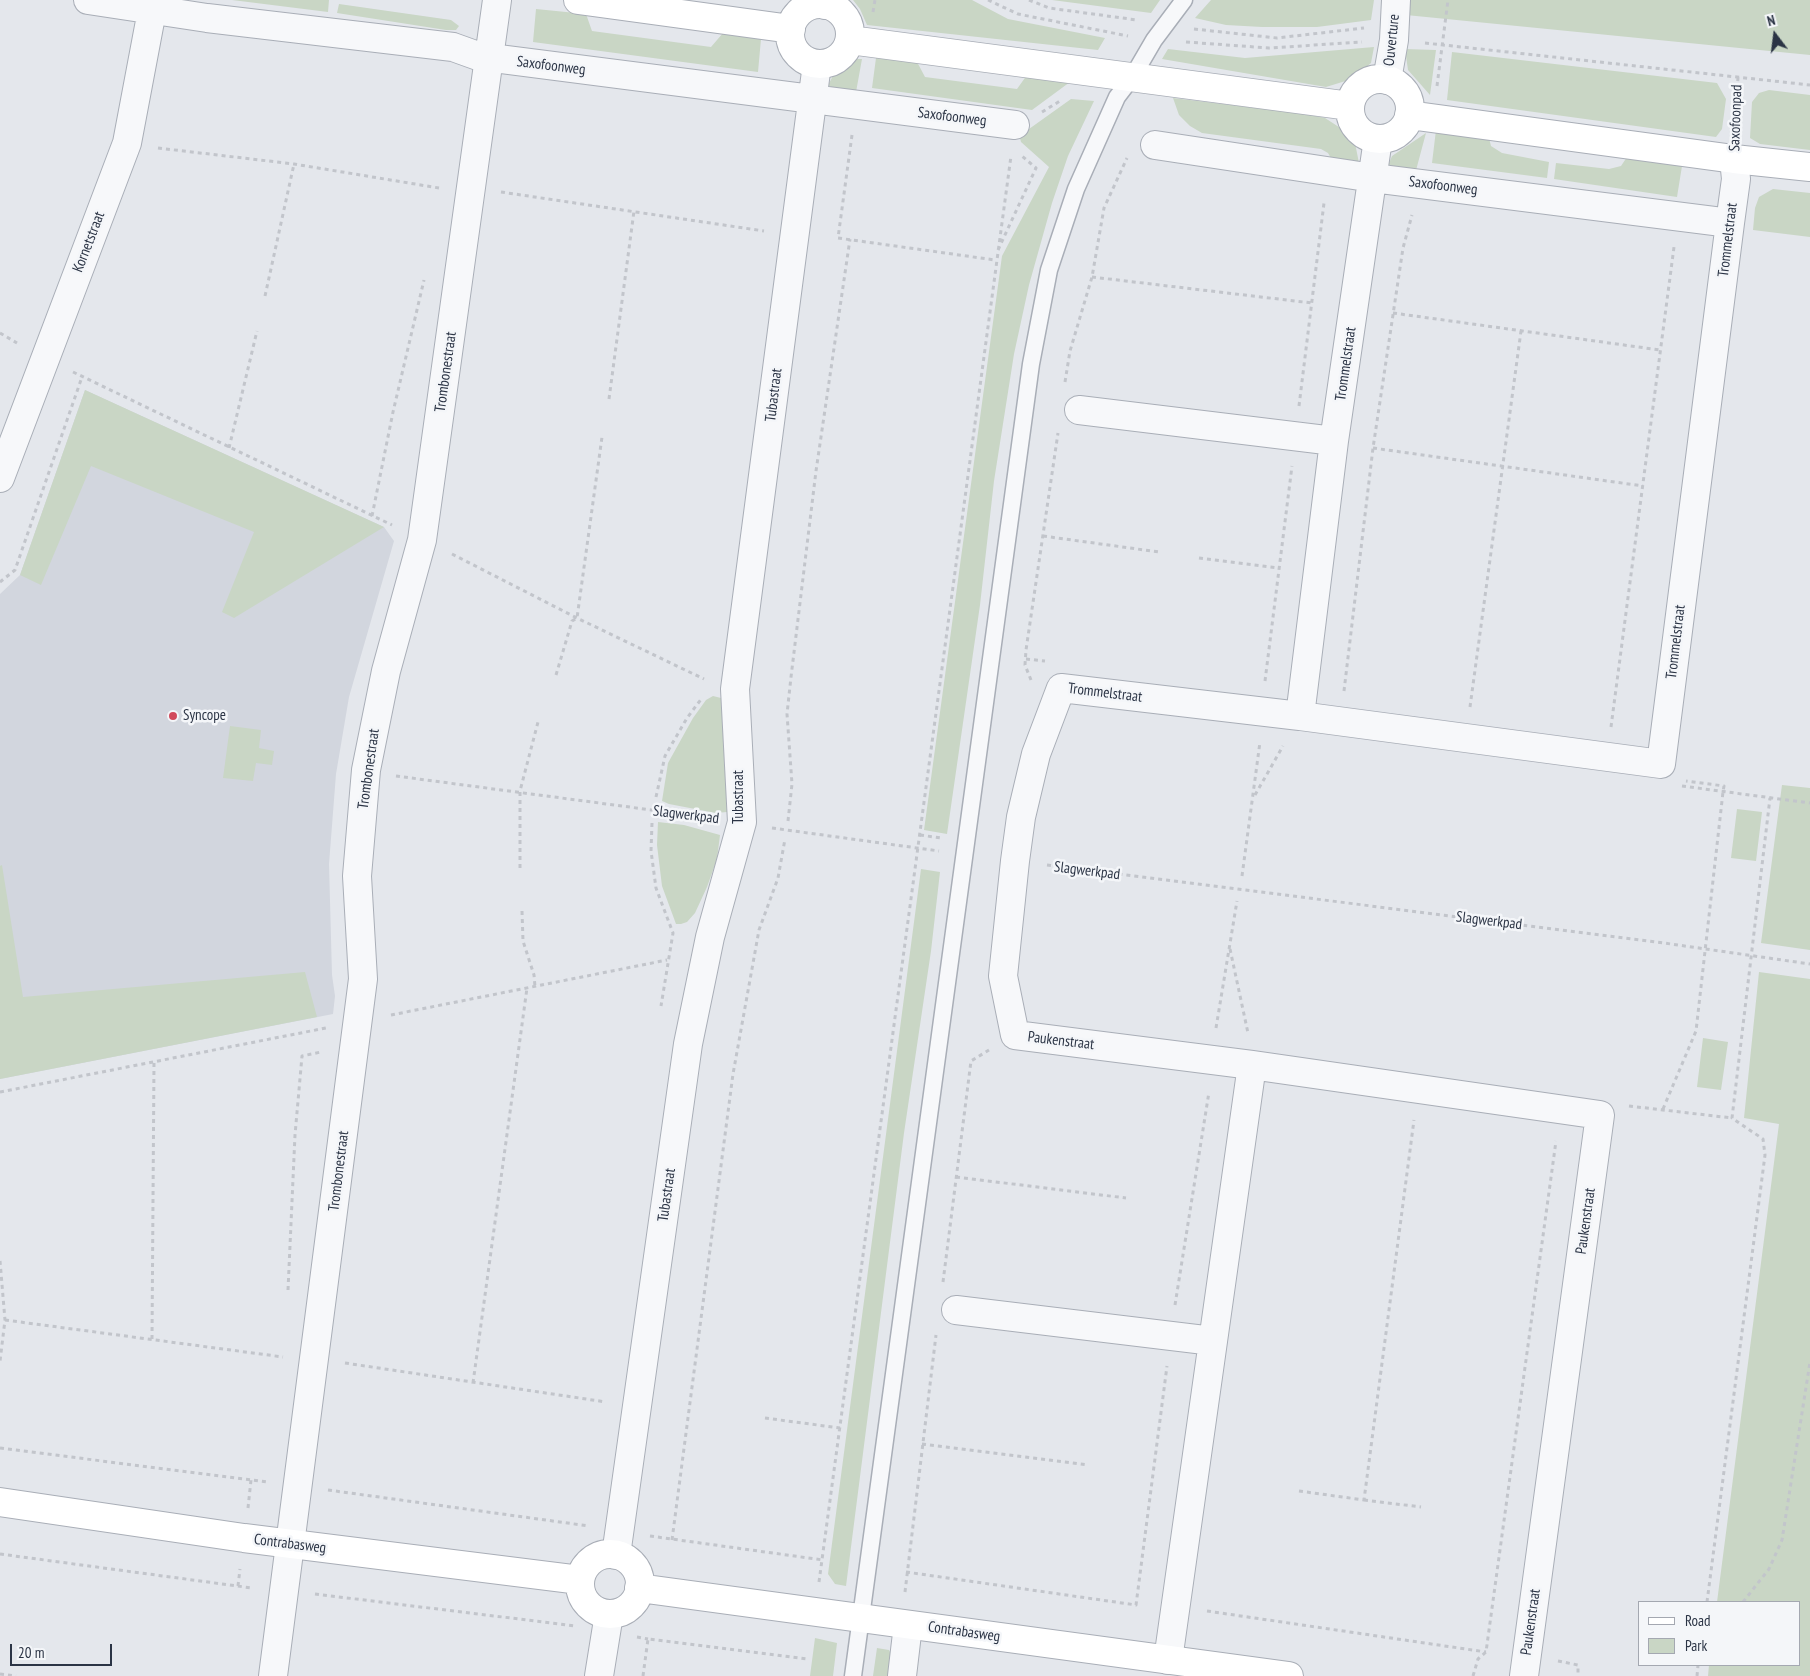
<!DOCTYPE html>
<style>
body{margin:0}
#map{position:relative;width:1810px;height:1676px;overflow:hidden;background:#e4e7ec;font-family:"PT Sans Narrow",sans-serif}
canvas{display:block}
.legend{position:absolute;left:1638px;top:1601px;width:162px;height:65px;box-sizing:border-box;background:#f4f6f9;border:1px solid #a4a8b1;margin:0;padding:6px 9px;list-style:none;font-size:15px;color:#2b3445}
.legend li{display:flex;align-items:center;gap:10px;height:25px}
.legend b{width:25px;border:1px solid #a4a8b1}
.north{position:absolute;left:1750px;top:10px;width:50px;height:50px;-webkit-text-stroke:4px #f4f6f9;paint-order:stroke;rotate:345deg;font-size:14px;font-weight:700;line-height:20px;text-align:center;color:#2b3445}
.north::after{content:'';display:block;margin:auto;width:18px;height:22px;background:#2b3445;clip-path:polygon(50% 0,100% 100%,50% 72%,0 100%)}
.scale{position:absolute;left:10px;top:1644px;width:102px;height:22px;box-sizing:border-box;border:2px solid #2b3445;border-top:0;padding-left:6px;font-size:15px;line-height:18px;white-space:nowrap;color:#2b3445;-webkit-text-stroke:4px #f4f6f9;paint-order:stroke}
</style>
<div id="map">
<canvas width="1810" height="1676"></canvas>
<ul class="legend">
<li><b style="height:6px;background:#fff"></b>Road</li>
<li><b style="height:14px;background:#c9d6c5"></b>Park</li>
</ul>
<div class="north">N</div>
<div class="scale">20 m</div>
</div>
<script>
const context = document.querySelector('canvas').getContext('2d');
context.lineJoin = 'round';
function fillPath(path, color) { context.fillStyle = color; context.fill(path, 'evenodd'); }
const poly = rows => new Path2D(rows.map(r => 'M' + r).join(''));
function trace(path, color, width, dash) { context.strokeStyle = color; context.lineWidth = width; context.lineCap = dash ? 'butt' : 'round'; context.setLineDash(dash || []); context.stroke(path); }
function write(font, color, halo, rows, align = 'center') {
  context.font = font + ' "PT Sans Narrow",sans-serif'; context.lineWidth = 5; context.setLineDash([]); context.textBaseline = 'middle'; context.strokeStyle = halo; context.fillStyle = color; for (const [text, x, y, turn = 0] of rows) {
    context.save(); context.translate(x, y); context.rotate((+turn || 0) * Math.PI / 180); context.textAlign = isNaN(turn) ? turn : align; if (halo) context.strokeText(text, 0, 0); context.fillText(text, 0, 0); context.restore();
  }
}
fillPath(poly([
 [85,390,384,527,394,541,349,697,336,774,329,864,332,975,335,996,333,1014,0,1079,0,594,20,575]
]), '#d2d6de');
fillPath(poly([
 [232,0,329,0,328,12],
 [853,0,972,0,1008,19,1105,38,1098,50,867,25,860,9],
 [1052,0,1160,0,1151,13],
 [1211,0,1374,0,1371,20,1317,27,1262,27,1226,25,1195,18],
 [1410,0,1810,0,1810,55,1406,15],
 [339,4,451,20,459,26,456,30,446,30,337,13],
 [536,9,586,14,592,31,711,47,723,33,761,39,758,72,533,42],
 [1374,47,1371,63,1361,72,1352,79,1326,87,1162,59,1168,49,1245,58],
 [1405,49,1436,50,1430,95,1408,70],
 [1452,52,1717,83,1726,99,1722,129,1716,137,1447,100],
 [876,58,916,60,925,77,1017,89,1027,75,1070,82,1032,110,872,88],
 [857,59,862,59,856,92,826,89,835,72],
 [1769,90,1810,95,1810,150,1760,144,1750,138,1752,102,1759,93],
 [1173,98,1307,114,1325,118,1345,131,1355,143,1359,163,1332,160,1328,153,1321,149,1202,133,1190,126,1179,115],
 [1071,99,1094,101,1068,156,1052,203,1029,285,1014,354,994,481,980,605,947,834,924,830,1002,256,1049,167,1021,142,1020,138,1022,134],
 [1436,130,1489,138,1491,146,1502,153,1549,162,1547,178,1432,163],
 [1426,133,1415,174,1387,168,1392,156],
 [1627,157,1682,166,1677,197,1554,179,1556,163,1609,169,1621,166],
 [1773,189,1810,193,1810,237,1753,230,1755,208,1759,197],
 [85,390,384,527,234,618,222,612,254,532,91,466,41,585,20,575],
 [713,696,721,698,724,706,727,812,716,813,669,804,662,801,668,763,693,718,706,700],
 [230,726,261,730,259,748,274,751,272,765,256,763,253,781,223,778],
 [1782,785,1810,788,1810,950,1761,943],
 [1737,809,1762,812,1756,861,1731,858],
 [658,822,684,825,720,835,717,859,707,887,695,913,687,922,681,924,676,924,662,886,657,845],
 [2,865,23,997,305,972,317,1017,0,1079,0,866],
 [921,869,940,872,931,951,904,1133,846,1586,835,1584,828,1574],
 [1759,972,1810,979,1810,1676,1708,1676,1709,1665,1799,1665,1799,1602,1717,1602,1779,1124,1744,1118],
 [1703,1038,1728,1042,1721,1090,1697,1087],
 [815,1638,837,1643,833,1676,810,1676],
 [877,1648,889,1650,891,1654,890,1676,873,1676]
]), '#c9d6c5');
const lane = poly([
 [853,1676,1031,364,1049,270,1076,189,1117,97,1133,76,1154,40,1184,0]
]);
const street = poly([
 [88,0,207,18,453,47,478,56,500,59,1015,125],
 [825,5,826,0],
 [1387,80,1394,40,1396,0],
 [1378,139,1334,441,1300,716,1661,764,1730,223,1736,179,1734,159],
 [1155,145,1373,178,1730,223],
 [1079,410,1334,441],
 [0,478,127,143,154,0],
 [1300,716,1061,688,1036,754,1021,817,1015,861,1003,976,1015,1035,1252,1065,1600,1115,1524,1676],
 [956,1310,1213,1341],
 [616,1555,688,1044,710,937,742,822,735,689,817,64],
 [1168,1660,1252,1065],
 [273,1676,363,979,357,876,366,770,386,671,422,540,497,0],
 [599,1676,609,1614],
 [902,1676,908,1625]
]);
const secondary = poly([
 [578,0,791,29],
 '790 34a30 30 0 1 1 60 0a30 30 0 1 1-60 0Z',
 [850,40,1350,106],
 '1350 109a30 30 0 1 1 60 0a30 30 0 1 1-60 0Z',
 [1409,115,1734,159,1810,167],
 [0,1502,244,1538,580,1580],
 '580 1584a30 30 0 1 1 60 0a30 30 0 1 1-60 0Z',
 [639,1588,1289,1676]
]);
trace(lane, '#a9aeb7', 19);
trace(street, '#a9aeb7', 30);
trace(secondary, '#a9aeb7', 30);
trace(poly([
 [988,0,1018,14,1128,36],
 [1029,0,1049,8,1137,20],
 [873,12,875,0],
 [1194,29,1277,38,1364,28],
 [1186,42,1269,48,1362,42],
 [1425,43,1810,85],
 [1437,86,1448,0],
 [1042,112,1060,101],
 [1735,129,1738,77],
 [852,135,838,238,995,260],
 [158,148,294,164,439,188],
 [501,192,764,231],
 [998,250,1036,168,1022,156],
 [1092,277,1312,303],
 [265,296,294,164],
 [1393,313,1660,350],
 [0,333,17,343],
 [73,372,392,525],
 [1065,382,1070,351,1092,277,1104,208,1127,158],
 [609,399,634,211],
 [1299,406,1324,203],
 [229,448,257,331],
 [1373,448,1643,486],
 [372,516,393,412,424,280],
 [1043,536,1159,552],
 [452,554,577,618,704,679],
 [1199,558,1279,568],
 [0,582,15,570,82,377],
 [1026,659,1045,661],
 [556,675,572,621,577,618,602,437],
 [1031,680,1025,665,1026,650,1058,433],
 [1265,681,1292,466],
 [1344,691,1373,448,1403,248,1412,215],
 [1470,707,1521,331],
 [1611,727,1674,247],
 [396,776,712,818],
 [1682,786,1810,803],
 [1255,795,1283,746],
 [656,797,665,756,687,718,702,698],
 [788,821,792,784,787,714,791,677,816,471,850,239],
 [652,823,651,851,656,888,673,933,661,1006],
 [772,828,939,851],
 [920,835,941,838],
 [1047,865,1664,943,1810,964],
 [520,868,520,791,538,722],
 [1242,876,1260,742],
 [522,911,523,941,534,975,535,987],
 [1230,949,1248,1033],
 [391,1015,667,960],
 [1216,1028,1237,901],
 [0,1092,326,1028],
 [1629,1106,1732,1118],
 [1663,1109,1696,1031,1723,792,1724,786,1686,781],
 [956,1177,1126,1198],
 [0,1261,5,1320,0,1361],
 [943,1282,971,1061,989,1050],
 [288,1290,295,1135,302,1056,321,1052],
 [1175,1305,1209,1092],
 [5,1320,283,1357],
 [152,1339,154,1062],
 [345,1363,606,1402],
 [473,1383,527,988],
 [765,1418,840,1428],
 [922,1444,1088,1465],
 [0,1448,267,1482],
 [328,1490,589,1526],
 [1299,1491,1364,1500,1414,1120],
 [1364,1500,1421,1507],
 [248,1508,251,1480],
 [650,1536,823,1560],
 [672,1540,733,1074,759,930,778,878,785,839],
 [0,1554,252,1588],
 [906,1572,1136,1605,1167,1366],
 [819,1582,1011,156],
 [238,1586,240,1569],
 [905,1592,936,1335],
 [315,1594,576,1626],
 [1707,1602,1765,1155,1763,1139,1732,1118,1770,798],
 [1743,1602,1769,1569,1782,1540,1810,1362],
 [1207,1611,1486,1652],
 [637,1637,648,1639],
 [1558,1661,1578,1665,1578,1676],
 [0,1674,16,1676],
 [643,1676,648,1639,807,1659],
 [1473,1676,1478,1659,1486,1652,1556,1141],
 [1697,1676,1698,1665]
]), '#c2c5cb', 3, [4, 4]);
trace(lane, '#f7f8fa', 16);
trace(street, '#f7f8fa', 28);
trace(secondary, '#fff', 28);
for (const [x, y, r, color] of [
 [173,716,5,"#d1495b"]
]) { const dot = new Path2D(); dot.arc(x, y, r, 0, 2 * Math.PI); context.fillStyle = color; context.fill(dot); trace(dot, '#f4f6f9', 2); }
write('15px', '#2b3445', '#f4f6f9', [
 ["Ouverture",1392,40,-84],
 ["Saxofoonweg",551,66,7],
 ["Saxofoonweg",952,117,7],
 ["Saxofoonpad",1736,118,-88],
 ["Saxofoonweg",1443,186,7],
 ["Trommelstraat",1728,240,-83],
 ["Kornetstraat",89,242,-69],
 ["Trommelstraat",1346,364,-82],
 ["Trombonestraat",446,372,-82],
 ["Tubastraat",774,395,-83],
 ["Trommelstraat",1676,642,-83],
 ["Trommelstraat",1105,693,7],
 ["Trombonestraat",369,769,-82],
 ["Tubastraat",739,797,-90],
 ["Slagwerkpad",686,815,7],
 ["Slagwerkpad",1087,871,7],
 ["Slagwerkpad",1489,921,7],
 ["Paukenstraat",1061,1041,7],
 ["Trombonestraat",339,1171,-83],
 ["Tubastraat",667,1195,-82],
 ["Paukenstraat",1586,1221,-82],
 ["Contrabasweg",290,1544,7],
 ["Paukenstraat",1531,1622,-82],
 ["Contrabasweg",964,1632,8]
]);
write('15px', '#2b3445', '#f4f6f9', [
 ["Syncope",183,716]
], 'left');
</script>
